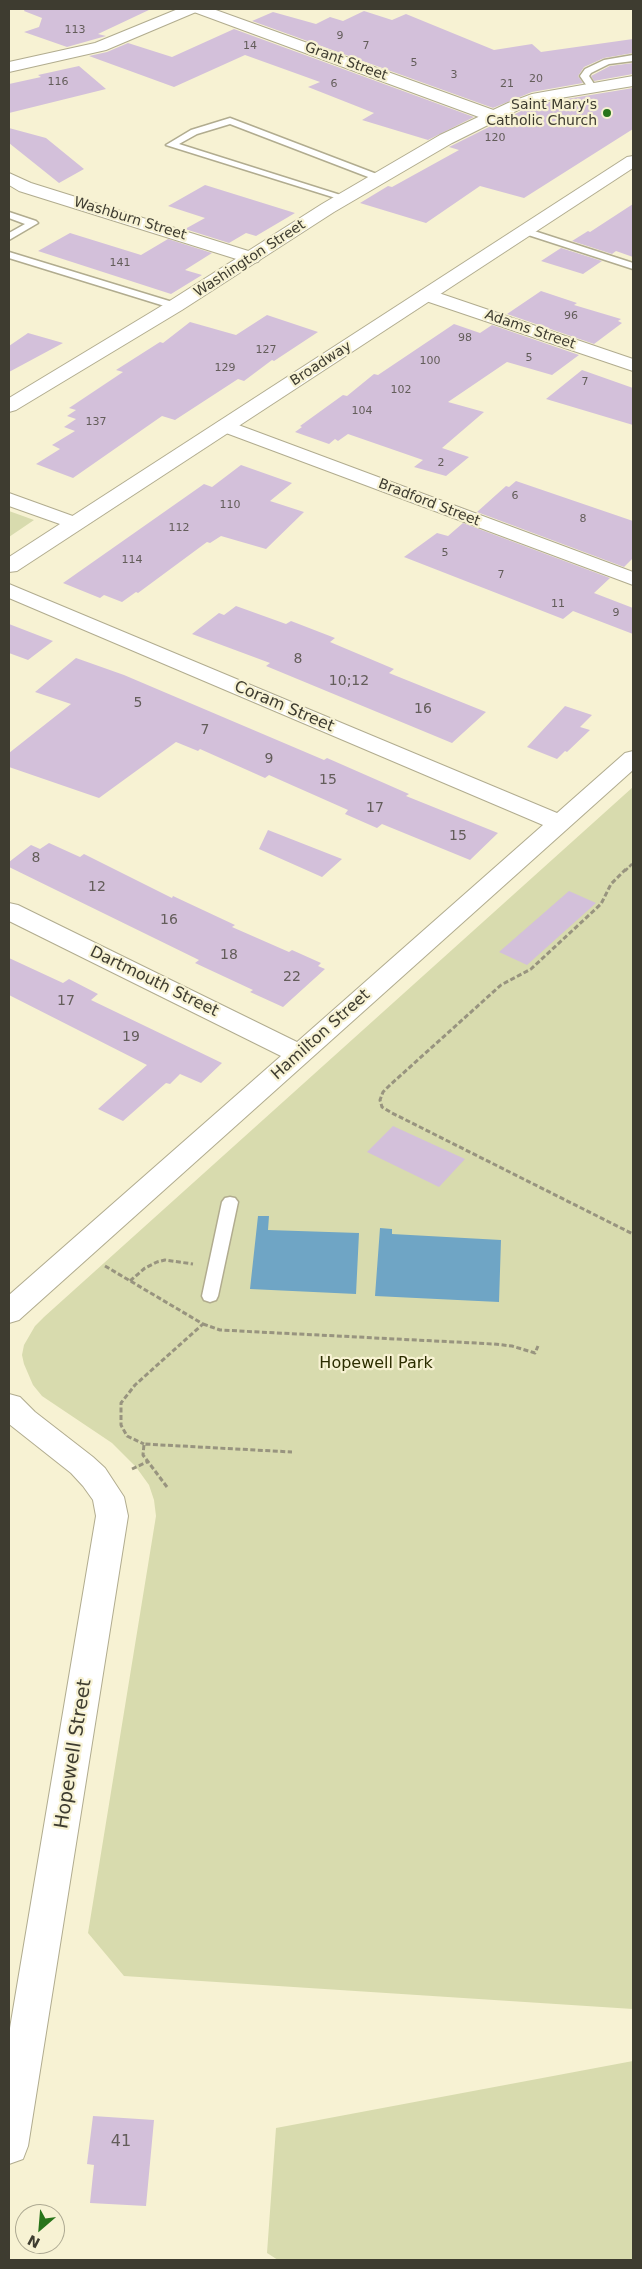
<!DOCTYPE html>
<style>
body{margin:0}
#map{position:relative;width:642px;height:2269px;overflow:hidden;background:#f7f2d3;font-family:"DejaVu Sans",sans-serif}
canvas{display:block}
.frame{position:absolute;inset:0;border:10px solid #3e3c30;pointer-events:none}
.north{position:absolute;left:15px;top:2204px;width:50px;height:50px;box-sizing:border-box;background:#f7f2d3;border:1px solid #ada992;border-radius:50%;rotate:207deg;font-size:14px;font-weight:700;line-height:20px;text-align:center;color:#3e3c30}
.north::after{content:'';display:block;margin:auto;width:18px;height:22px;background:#28741a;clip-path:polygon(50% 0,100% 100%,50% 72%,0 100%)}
</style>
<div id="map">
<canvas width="642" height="2269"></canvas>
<div class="frame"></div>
<div class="north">N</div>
</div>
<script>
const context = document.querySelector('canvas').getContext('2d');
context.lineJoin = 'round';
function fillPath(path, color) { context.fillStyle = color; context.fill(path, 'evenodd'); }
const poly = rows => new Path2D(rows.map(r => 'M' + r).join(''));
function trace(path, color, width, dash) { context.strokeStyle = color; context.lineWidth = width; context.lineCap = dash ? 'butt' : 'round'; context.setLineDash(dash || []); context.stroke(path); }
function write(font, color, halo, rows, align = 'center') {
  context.font = font + ' "DejaVu Sans",sans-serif'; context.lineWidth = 4.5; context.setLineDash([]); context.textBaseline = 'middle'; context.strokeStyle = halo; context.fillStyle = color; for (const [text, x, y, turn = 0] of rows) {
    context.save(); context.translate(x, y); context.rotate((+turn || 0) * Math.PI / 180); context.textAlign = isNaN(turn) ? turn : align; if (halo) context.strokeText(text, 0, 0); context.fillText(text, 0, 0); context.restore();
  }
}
fillPath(poly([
 [9,511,34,520,9,537],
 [633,787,633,2009,124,1976,88,1933,156,1516,154,1500,149,1485,136,1467,112,1443,42,1396,33,1385,24,1364,22,1355,24,1345,35,1326,44,1317],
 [633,2061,633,2260,278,2260,267,2253,276,2128]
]), '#d8dbae');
fillPath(poly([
 [258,1216,269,1216,268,1230,359,1233,356,1294,250,1289],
 [380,1228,392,1229,392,1234,501,1240,499,1302,375,1296]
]), '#6fa5c5');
fillPath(poly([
 [25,9,151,9,98,34,106,36,67,47,24,32,39,27,42,18,24,11],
 [364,11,392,20,406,14,494,50,532,44,541,52,633,39,633,53,604,58,584,67,578,76,583,83,532,92,493,108,252,21,273,12,316,24,330,17,343,21],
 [234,29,474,117,428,140,362,120,374,113,308,87,320,82,245,55,174,87,89,56,107,52,128,43,172,57],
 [633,63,633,74,594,81,591,76,610,66],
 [79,66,106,89,9,113,9,84,41,77,38,75],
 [633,88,633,129,524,198,480,186,426,223,360,203,388,186,392,187,459,150,449,147,521,111,542,103],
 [9,128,46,138,84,169,59,183,9,143],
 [205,185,295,213,256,236,246,233,229,243,185,229,205,218,168,206],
 [633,204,633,257,616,251,612,254,572,241,588,231,590,232],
 [70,233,141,255,168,239,212,253,185,270,202,275,171,294,38,251],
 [561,248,602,261,583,274,541,261],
 [541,291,577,303,574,305,621,319,618,321,622,323,594,344,507,314],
 [267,315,318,332,274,361,272,360,244,381,238,379,175,420,162,416,73,478,36,464,60,449,52,445,75,431,64,427,76,419,67,416,76,410,69,408,123,372,116,370,160,342,163,343,190,322,236,335],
 [454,324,480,333,492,325,579,355,552,375,507,362,448,402,484,412,442,448,469,457,446,476,414,467,423,460,348,434,338,441,335,439,329,444,295,432,302,427,300,426,343,395,347,396,374,374,378,375],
 [28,333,63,343,9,372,9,346],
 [582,370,633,388,633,425,546,399],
 [241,465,292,483,270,501,304,512,266,549,221,536,210,543,207,542,138,593,136,592,122,602,104,595,100,598,63,583,204,484,212,487],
 [516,481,633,521,633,558,624,567,477,512,506,486,509,487],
 [463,523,610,578,594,593,633,608,633,634,573,611,563,619,404,557,437,533,448,536],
 [236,606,286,624,291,621,335,638,330,642,394,669,389,673,486,712,452,743,266,666,270,663,192,634,219,613,224,615],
 [9,624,53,641,28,660,9,653],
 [76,658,124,675,324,760,327,758,409,794,406,796,498,833,470,860,382,824,377,828,345,814,348,810,269,775,265,778,200,749,198,751,176,742,99,798,9,767,9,753,71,704,35,692],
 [565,706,592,715,580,727,590,730,567,752,565,751,557,759,527,747],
 [268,830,342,859,322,877,259,849],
 [49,843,80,857,84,854,172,898,173,896,235,925,232,927,289,952,292,950,321,963,318,966,325,969,283,1007,250,992,253,990,195,963,199,960,9,867,9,862,31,845,40,849],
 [569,891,596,903,527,965,499,952],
 [9,958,63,983,69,979,98,994,91,1000,222,1063,201,1083,180,1074,170,1084,166,1083,123,1121,98,1109,147,1065,9,995],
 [393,1126,465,1159,439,1187,367,1152],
 [93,2116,154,2120,146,2206,90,2203,94,2165,87,2164]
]), '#d3c0da');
const lane = poly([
 [633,55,633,61,609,64,591,73,589,76,596,87,595,89,589,89,580,76,585,69,604,60,633,55],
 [230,118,382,176,384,178,382,180,376,180,230,124,197,134,179,144,350,198,348,200,342,200,166,145,191,130,230,118],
 [9,212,36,221,38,223,9,240,9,233,25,224,9,218,9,212],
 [525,228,633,263,633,269,522,233,520,231,525,228],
 [9,252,179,304,180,306,175,309,171,308,9,258,9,252],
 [230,1197,235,1198,238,1202,218,1296,216,1300,210,1302,204,1300,202,1296,222,1202,225,1198,230,1197]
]);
const street = poly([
 [191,9,213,9,499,112,501,116,499,120,487,120,194,12,191,9],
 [9,173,31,183,258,254,261,258,258,262,252,263,246,262,19,191,9,185,9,173],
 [427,289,633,359,633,371,420,299,418,295,420,291,427,289],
 [225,420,633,572,633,585,218,430,215,426,218,422,225,420],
 [9,493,81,519,84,523,81,527,74,529,9,506,9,493],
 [9,584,557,813,625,753,633,751,633,770,19,1320,9,1323,9,1295,281,1056,9,921,9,903,18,905,297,1042,543,825,9,598,9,584],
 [9,1394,20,1397,35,1412,93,1457,105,1468,124,1497,128,1516,28,2146,23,2159,9,2164,9,2034,96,1516,93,1500,83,1486,71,1473,9,1424,9,1394]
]);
const secondary = poly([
 [178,9,199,9,196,12,106,50,9,72,9,62,95,43,178,9],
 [633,76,633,86,542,101,520,109,452,143,334,212,182,310,16,410,9,412,9,398,168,302,322,204,440,135,508,103,532,94,633,76]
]);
const primary = poly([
 [633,156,633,168,17,571,9,572,9,557,627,157,633,156]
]);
trace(lane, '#b1ac8f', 3);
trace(street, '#b1ac8f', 2);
trace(secondary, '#b1ac8f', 2);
trace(primary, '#b1ac8f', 2);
trace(poly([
 [625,871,633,863]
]), '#98947f', 2.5, [4, 2]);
trace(poly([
 [626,869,611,884,601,904,531,969,501,985,390,1085,383,1092,380,1100,382,1107,392,1113,633,1234],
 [105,1266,203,1324,135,1385,121,1403,121,1425,127,1436,144,1444],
 [130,1281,145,1268,157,1262,165,1260,193,1264],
 [203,1324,220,1330,494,1344,512,1346,535,1353,538,1346],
 [132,1469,147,1462],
 [167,1487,143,1455,144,1444,292,1452]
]), '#98947f', 3, [5, 2.5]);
fillPath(lane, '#fff');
fillPath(street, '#fff');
fillPath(secondary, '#fff');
fillPath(primary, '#fff');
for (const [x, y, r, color] of [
 [607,113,5,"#28741a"]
]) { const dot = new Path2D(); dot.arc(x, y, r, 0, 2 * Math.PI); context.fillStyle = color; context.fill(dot); trace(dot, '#f7f2d3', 2); }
write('11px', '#635d5a', null, [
 ["113",75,30],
 ["9",340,36],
 ["14",250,46],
 ["7",366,46],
 ["5",414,63],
 ["3",454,75],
 ["20",536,79],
 ["116",58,82],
 ["6",334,84],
 ["21",507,84],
 ["120",495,138],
 ["141",120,263],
 ["96",571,316],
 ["98",465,338],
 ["127",266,350],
 ["5",529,358],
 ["100",430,361],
 ["129",225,368],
 ["7",585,382],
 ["102",401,390],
 ["104",362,411],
 ["137",96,422],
 ["2",441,463],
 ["6",515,496],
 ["110",230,505],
 ["8",583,519],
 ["112",179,528],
 ["5",445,553],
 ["114",132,560],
 ["7",501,575],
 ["11",558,604],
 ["9",616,613]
]);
write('14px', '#3e3c30', '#f7f2d3', [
 ["Grant Street",346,62,20],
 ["Washburn Street",130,219,17],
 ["Washington Street",250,259,-33],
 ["Adams Street",530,330,19],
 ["Broadway",321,364,-33],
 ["Bradford Street",429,503,21]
]);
write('14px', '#3e3c30', '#f7f2d3', [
 ["Saint Mary's",597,105],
 ["Catholic Church",597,121]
], 'right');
write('14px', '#635d5a', null, [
 ["8",298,659],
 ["10;12",349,681],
 ["5",138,703],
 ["16",423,709],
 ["7",205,730],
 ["9",269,759],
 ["15",328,780],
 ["17",375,808],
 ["15",458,836],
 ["8",36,858],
 ["12",97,887],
 ["16",169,920],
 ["18",229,955],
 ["22",292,977],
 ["17",66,1001],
 ["19",131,1037]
]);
write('16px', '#3e3c30', '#f7f2d3', [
 ["Coram Street",284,707,23],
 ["Dartmouth Street",154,982,26],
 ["Hamilton Street",321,1035,-42]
]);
write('16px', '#2c2d00', '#f7f2d3', [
 ["Hopewell Park",376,1364]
]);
write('16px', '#635d5a', null, [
 ["41",121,2142]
]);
write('19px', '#3e3c30', '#f7f2d3', [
 ["Hopewell Street",74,1754,-81]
]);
</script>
